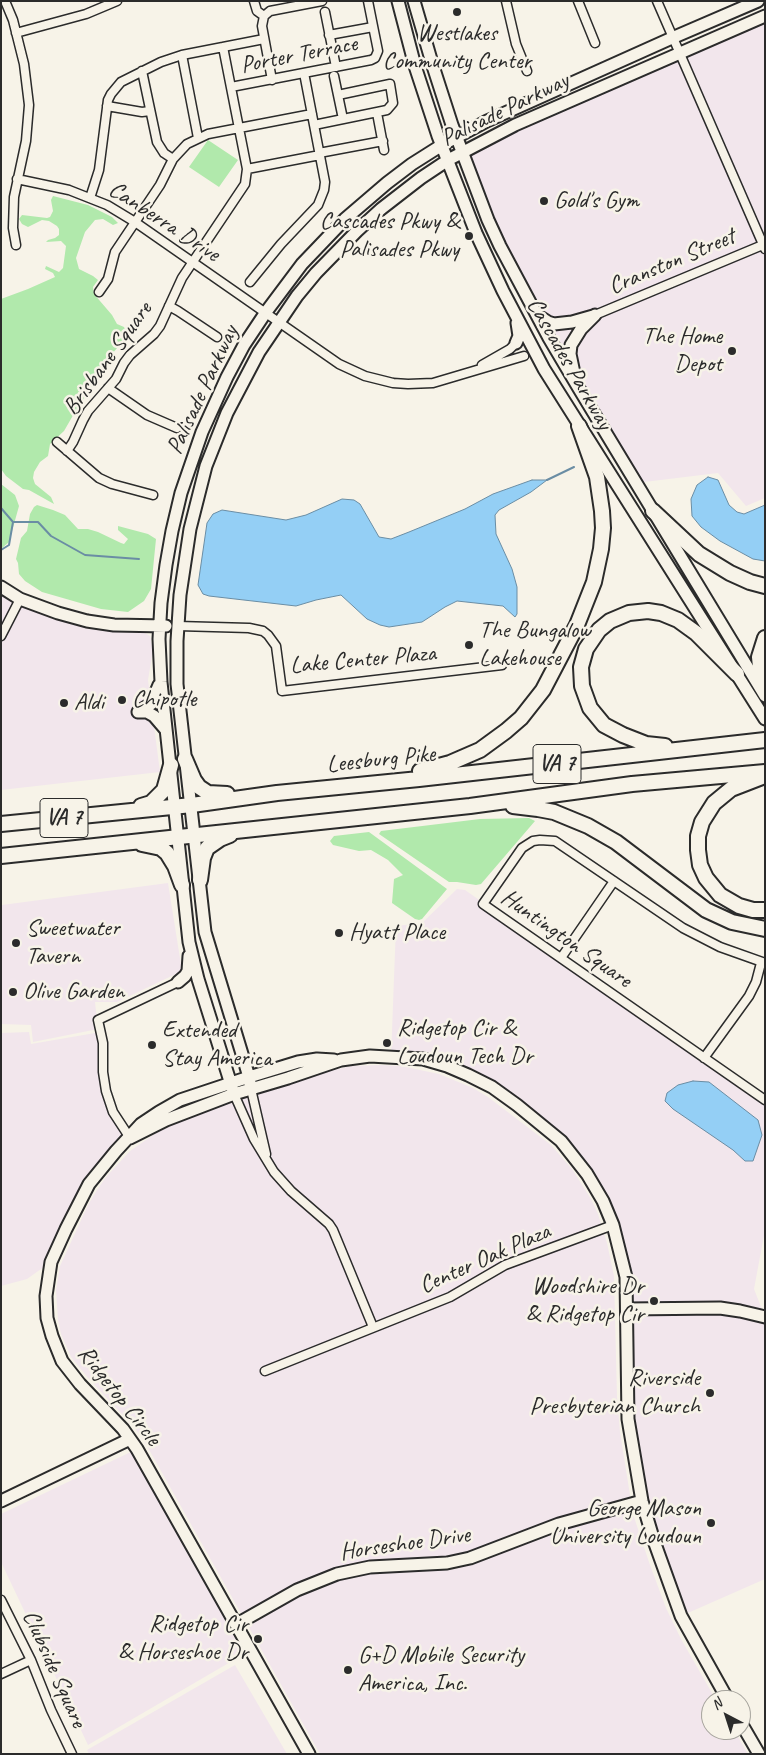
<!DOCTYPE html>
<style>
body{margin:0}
#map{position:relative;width:766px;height:1755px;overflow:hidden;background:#f7f3e8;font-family:Caveat,sans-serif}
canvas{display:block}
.frame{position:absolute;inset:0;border:2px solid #2b2b2b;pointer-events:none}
.north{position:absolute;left:701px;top:1690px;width:50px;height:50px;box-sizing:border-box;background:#f7f3e8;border:1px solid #a5a39c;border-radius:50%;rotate:320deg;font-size:14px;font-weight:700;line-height:20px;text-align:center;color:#2b2b2b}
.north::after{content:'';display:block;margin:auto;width:18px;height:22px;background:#2b2b2b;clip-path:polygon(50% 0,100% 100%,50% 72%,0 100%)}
</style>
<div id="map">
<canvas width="766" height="1755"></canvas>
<div class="frame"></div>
<div class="north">N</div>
</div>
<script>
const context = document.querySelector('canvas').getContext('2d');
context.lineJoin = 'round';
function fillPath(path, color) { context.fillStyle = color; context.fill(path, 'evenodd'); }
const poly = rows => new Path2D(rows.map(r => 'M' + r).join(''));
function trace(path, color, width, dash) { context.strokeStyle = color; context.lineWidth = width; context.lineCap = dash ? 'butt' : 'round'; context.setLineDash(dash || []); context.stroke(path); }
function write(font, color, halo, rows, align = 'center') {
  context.font = font + ' Caveat,sans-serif'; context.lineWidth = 5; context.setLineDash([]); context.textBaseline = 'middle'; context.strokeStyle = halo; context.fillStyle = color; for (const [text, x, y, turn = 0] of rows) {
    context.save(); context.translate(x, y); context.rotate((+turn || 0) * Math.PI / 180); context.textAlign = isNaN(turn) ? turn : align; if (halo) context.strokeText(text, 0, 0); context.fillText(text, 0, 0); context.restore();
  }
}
fillPath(poly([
 [765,16,765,498,746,506,718,473,636,483,549,338,462,152],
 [1,594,31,610,72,624,114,630,138,631,145,633,150,636,153,650,148,680,160,772,1,790],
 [168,883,182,971,117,1002,95,1002,98,1029,33,1042,31,1025,1,1024,2,905],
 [457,889,465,890,765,1100,765,1230,754,1289,765,1317,765,1579,681,1616,632,1450,627,1309,616,1236,571,1152,468,1075,391,1057,396,926,422,923],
 [29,1032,31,1044,101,1032,106,1091,130,1138,105,1164,51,1262,27,1279,1,1286,1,1033],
 [380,1065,401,1066,439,1074,473,1088,488,1097,551,1145,572,1169,591,1199,598,1214,607,1243,614,1276,617,1397,620,1432,633,1514,650,1565,666,1608,681,1639,716,1700,711,1700,711,1730,734,1730,748,1754,320,1754,147,1446,134,1427,88,1378,71,1357,61,1334,58,1320,56,1290,60,1266,88,1205,97,1190,106,1177,130,1151,166,1126,183,1118,206,1110,328,1071,351,1066],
 [137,1449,251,1650,88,1745,1,1562,1,1514],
 [235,1665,287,1754,89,1754,87,1750]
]), '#f2e6ec');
fillPath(poly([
 [208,140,238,160,219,187,189,167],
 [53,196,88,205,112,217,118,223,113,225,103,219,95,220,85,232,76,258,79,269,93,276,98,280,93,287,94,294,112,315,117,324,124,327,126,332,126,338,111,355,102,371,100,377,79,405,64,431,50,444,48,456,40,462,34,472,33,478,35,484,51,497,54,504,29,490,23,489,6,476,1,469,1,299,28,289,55,277,53,273,45,269,46,266,59,272,63,268,66,246,61,241,46,242,48,240,55,238,59,235,59,229,57,226,49,221,42,220,28,227,22,224,19,219,22,215,47,218,50,217,53,211,51,200],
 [1,484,15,495,19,506,9,542,1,549],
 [37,505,53,510,65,515,78,529,88,529,98,532,121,543,124,544,128,539,118,530,118,526,148,534,156,539,151,589,144,601,128,612,101,609,42,592,25,581,19,574,18,563,16,559,21,538,27,531,30,514,34,507],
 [529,818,535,821,481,884,476,885,457,882,449,882,379,834,381,831,480,819],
 [369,832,447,889,422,919,419,920,415,919,392,903,394,879,403,875,388,860,371,850,359,851,333,845,330,841,334,836]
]), '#b1e9ac');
const water = poly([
 [708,477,718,480,729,505,737,512,744,514,765,505,765,561,753,559,720,541,701,527,692,516,691,499,697,485,708,477],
 [532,480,547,480,531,492,499,510,495,515,496,534,512,569,517,587,517,614,515,617,503,606,457,601,445,607,422,622,389,627,380,625,367,619,341,595,316,600,296,606,209,596,203,594,198,585,207,523,213,514,222,510,286,520,306,515,342,499,354,500,360,504,379,537,391,539,409,532,465,509,493,494,532,480],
 [693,1081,709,1082,758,1120,762,1135,753,1161,745,1161,733,1150,673,1109,665,1101,667,1093,678,1085,693,1081]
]);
fillPath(water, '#94cff5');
trace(water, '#6a8da4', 1);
trace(poly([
 [547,480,574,467],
 [1,508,13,522,9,545,1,550],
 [13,522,38,522,51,536,85,555,139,559]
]), '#6a8da4', 2);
const street = poly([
 [5,1,13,20,24,64,29,105,26,141,14,197,13,228,16,245],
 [254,1,257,11,264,16],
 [506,1,516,44,527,71],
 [578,1,595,43],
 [657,1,765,249],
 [325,12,336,67],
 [16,33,86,14,117,1],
 [329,35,373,27],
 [182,55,198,138],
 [142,71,157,142,164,153,173,159],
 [334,76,343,119],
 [272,80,262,26,264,16,270,11,322,1],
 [231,87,371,60,375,58,378,51,368,1],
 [107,106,142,112,150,111],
 [377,113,384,150],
 [314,125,387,110,393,103,390,84,338,95],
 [319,153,383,141],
 [247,169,320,155],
 [17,179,69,190,107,205,135,222,339,364,365,376,393,383,408,384,433,383,524,356],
 [90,198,99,170,108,100,111,94,121,82,161,62,182,55,264,39],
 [250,282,281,244,318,205,324,190,325,182,304,73],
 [99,292,108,279,115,252,160,185,173,159,187,144,208,134,312,114],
 [169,306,178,311,217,337],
 [595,315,765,244],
 [482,365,510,349,516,343],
 [108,388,147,415,177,428],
 [57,442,99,478,112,484,153,495],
 [67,451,73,442,83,420,88,411,116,379,124,363,130,355,154,334,160,326,182,278,245,184,247,169,223,47],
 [178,626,249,628,263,631,268,635,276,646,282,691,502,665],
 [1,636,20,599],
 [561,958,614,881],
 [765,963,720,947,683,928,555,841,540,840,533,841,522,848,483,904,765,1100],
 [704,1058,749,996,756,982,761,963],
 [251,1089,266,1154],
 [234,1094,254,1139,274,1172,291,1191,329,1224,333,1230,373,1327],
 [130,1138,113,1112,106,1091,103,1072,103,1043,98,1020,178,982],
 [265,1371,450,1297,505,1265,613,1225],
 [1,1600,31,1660,51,1710,72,1754],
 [1,1674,31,1660]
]);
const secondary = poly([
 [398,1,415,66,438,136,476,233,503,291,544,369,765,719],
 [414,1,432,63,452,125,488,220,500,246,549,338,578,387,765,696],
 [537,315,548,322,554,324,572,322,593,316],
 [516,343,519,336,517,323],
 [574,373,570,354,571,345,581,329,595,315],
 [1,587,20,599,58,613,87,621,114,625,166,626],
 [138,712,151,704,159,685],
 [138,712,147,712,154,716,166,730],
 [178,982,185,976,188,971,189,956],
 [251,1089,249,1077,205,932,177,684,177,641,180,595,190,529,206,466,227,413,259,352,297,296,316,273,357,231,381,209,421,178,448,160,515,125,765,16],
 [234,1094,198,979,189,942,161,682,159,639,161,603,166,565,172,531,181,493,202,432,227,377,244,345,266,312,302,264,345,219,387,183,412,164,442,145,487,121,672,38,758,1],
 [130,1138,166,1120,234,1094,288,1078,341,1060,370,1056,423,1059,447,1066,468,1075,492,1087,517,1105,561,1141,587,1174,603,1201,613,1225,626,1277,628,1419,642,1501,654,1541,681,1616,728,1700],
 [627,1309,720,1308,740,1311,765,1317],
 [1,1501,130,1439],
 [237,1624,297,1590,337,1574,370,1567,447,1563,470,1558,559,1524,642,1501],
 [741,1723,759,1754],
 [309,1754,137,1449,123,1429,80,1384,62,1361,52,1336,47,1318,46,1296,51,1262,66,1229,89,1184,116,1151,141,1124,159,1112,180,1100,249,1077,298,1062,317,1059,334,1060]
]);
const highway = poly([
 [653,511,699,554,730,573,750,582,765,586],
 [765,638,759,657,761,676,765,687],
 [665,746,646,744,623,735,604,725,590,708,582,686,581,667,586,649,599,630,610,621,629,613,648,611,661,613,678,620,696,633,737,674],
 [185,759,194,780,199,787,208,793,227,794],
 [420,771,450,763,480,750,506,731,521,718,543,690,577,625,594,582,601,549,603,528,602,511,597,477,579,426],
 [762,777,731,789,714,803,702,822,698,836,698,850,700,865,706,878,720,895,739,906,753,910,765,910],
 [141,806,151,803,164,790,171,765],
 [513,806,538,809,554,812,588,826,616,842,706,910,732,922,765,929],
 [1,824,192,805,277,793,419,779,765,740],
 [142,844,161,848,167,853,175,866,182,885],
 [1,856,470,806,632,784,765,772],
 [200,880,203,858,207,848,220,839,230,835]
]);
trace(street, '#2b2b2b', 11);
trace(secondary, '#2b2b2b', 15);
trace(highway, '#2b2b2b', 18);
trace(street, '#f7f3e8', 8);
trace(secondary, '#f7f3e8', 11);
trace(highway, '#f7f3e8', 14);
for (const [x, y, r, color] of [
 [457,12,5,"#2b2b2b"],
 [544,201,5,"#2b2b2b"],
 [469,236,5,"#2b2b2b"],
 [732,351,5,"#2b2b2b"],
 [469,645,5,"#2b2b2b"],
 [122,700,5,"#2b2b2b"],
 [64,703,5,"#2b2b2b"],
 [339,933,5,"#2b2b2b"],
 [16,943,5,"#2b2b2b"],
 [13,992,5,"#2b2b2b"],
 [387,1043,5,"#2b2b2b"],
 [152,1045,5,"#2b2b2b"],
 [654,1301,5,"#2b2b2b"],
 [710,1393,5,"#2b2b2b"],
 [711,1523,5,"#2b2b2b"],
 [258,1639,5,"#2b2b2b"],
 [348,1670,5,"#2b2b2b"]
]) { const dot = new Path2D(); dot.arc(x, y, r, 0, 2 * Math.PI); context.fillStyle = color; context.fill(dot); trace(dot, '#f7f3e8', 2); }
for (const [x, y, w] of [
 [557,764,48],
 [64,818,48]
]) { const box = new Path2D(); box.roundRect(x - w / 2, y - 19.5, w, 39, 4); context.fillStyle = '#f7f3e8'; context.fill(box); trace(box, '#2b2b2b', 1); }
write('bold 22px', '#2b2b2b', null, [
 ["VA 7",557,764],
 ["VA 7",64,818]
]);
write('24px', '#2b2b2b', '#f7f3e8', [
 ["Westlakes",457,34,"center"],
 ["Community Center",457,62,"center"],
 ["Gold's Gym",554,201],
 ["Cascades Pkwy &",459,222,"right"],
 ["Palisades Pkwy",459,250,"right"],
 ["The Home",722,337,"right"],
 ["Depot",722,365,"right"],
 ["The Bungalow",479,631],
 ["Lakehouse",479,659],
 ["Chipotle",132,700],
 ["Aldi",74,703],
 ["Sweetwater",26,929],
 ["Tavern",26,957],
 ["Hyatt Place",349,933],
 ["Olive Garden",23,992],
 ["Ridgetop Cir &",397,1029],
 ["Loudoun Tech Dr",397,1057],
 ["Extended",162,1031],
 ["Stay America",162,1059],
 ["Woodshire Dr",644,1287,"right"],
 ["& Ridgetop Cir",644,1315,"right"],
 ["Riverside",700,1379,"right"],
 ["Presbyterian Church",700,1407,"right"],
 ["George Mason",701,1509,"right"],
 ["University Loudoun",701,1537,"right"],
 ["Ridgetop Cir",248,1625,"right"],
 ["& Horseshoe Dr",248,1653,"right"],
 ["G+D Mobile Security",358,1656],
 ["America, Inc.",358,1684]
], 'left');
write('24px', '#2b2b2b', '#f7f3e8', [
 ["Porter Terrace",299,55,-11],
 ["Palisade Parkway",505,110,-26],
 ["Canberra Drive",164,222,33],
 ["Cranston Street",672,262,-23],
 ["Brisbane Square",108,359,-54],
 ["Cascades Parkway",569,364,60],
 ["Palisade Parkway",203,390,-65],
 ["Lake Center Plaza",363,660,-5],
 ["Leesburg Pike",381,760,-6],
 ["Huntington Square",566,939,35],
 ["Center Oak Plaza",485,1259,-24],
 ["Ridgetop Circle",119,1396,52],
 ["Horseshoe Drive",405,1544,-8],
 ["Clubside Square",54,1669,66]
]);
</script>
